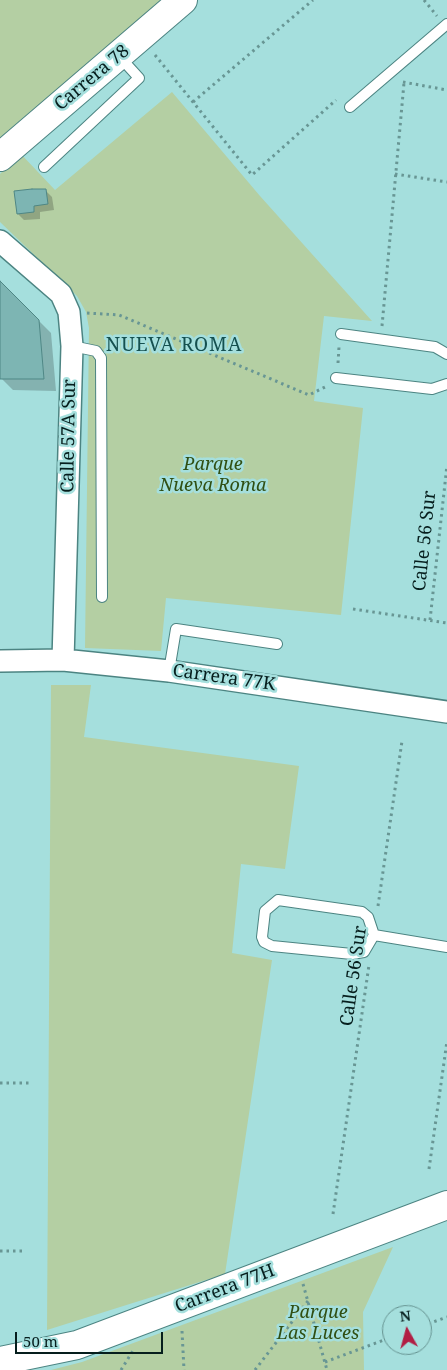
<!DOCTYPE html>
<style>
body{margin:0}
#map{position:relative;width:447px;height:1370px;overflow:hidden;background:#a5dfdd;font-family:"Noto Serif",serif}
canvas{display:block}
.north{position:absolute;left:382px;top:1305px;width:50px;height:50px;box-sizing:border-box;background:#a5dfdd;border:1px solid #659290;border-radius:50%;rotate:353deg;font-size:14px;font-weight:700;line-height:20px;text-align:center;color:#061e1d}
.north::after{content:'';display:block;margin:auto;width:18px;height:22px;background:#b11e44;clip-path:polygon(50% 0,100% 100%,50% 72%,0 100%)}
.scale{position:absolute;left:15px;top:1332px;width:148px;height:22px;box-sizing:border-box;border:2px solid #061e1d;border-top:0;padding-left:6px;font-size:15px;line-height:18px;white-space:nowrap;color:#061e1d;-webkit-text-stroke:4px #a5dfdd;paint-order:stroke}
</style>
<div id="map">
<canvas width="447" height="1370"></canvas>
<div class="north">N</div>
<div class="scale">50 m</div>
</div>
<script>
const context = document.querySelector('canvas').getContext('2d');
context.lineJoin = 'round';
function fillPath(path, color) { context.fillStyle = color; context.fill(path, 'evenodd'); }
const poly = rows => new Path2D(rows.map(r => 'M' + r).join(''));
function trace(path, color, width, dash) { context.strokeStyle = color; context.lineWidth = width; context.lineCap = dash ? 'butt' : 'round'; context.setLineDash(dash || []); context.stroke(path); }
function write(font, color, halo, rows, align = 'center') {
  context.font = font + ' "Noto Serif",serif'; context.lineWidth = 5; context.setLineDash([]); context.textBaseline = 'middle'; context.strokeStyle = halo; context.fillStyle = color; for (const [text, x, y, turn = 0] of rows) {
    context.save(); context.translate(x, y); context.rotate((+turn || 0) * Math.PI / 180); context.textAlign = isNaN(turn) ? turn : align; if (halo) context.strokeText(text, 0, 0); context.fillText(text, 0, 0); context.restore();
  }
}
fillPath(poly([
 [0,0,162,0,0,138],
 [172,92,260,196,372,321,324,316,314,401,363,408,341,615,166,598,161,651,85,648,89,328,86,312,77,296,0,222,0,174,20,153,55,190],
 [51,685,91,685,84,737,299,766,285,869,241,864,232,953,272,960,225,1274,47,1330],
 [393,1247,363,1312,364,1370,51,1370,82,1362]
]), '#b4cfa3');
fillPath(poly([
 [45,190,52,197,54,210,40,212,40,219,24,220,18,214],
 [0,282,51,333,56,391,13,390,1,378]
]), '#0003');
const building = poly([
 [32,189,46,189,48,204,34,206,34,212,17,214,14,191,32,189],
 [0,281,39,320,44,379,0,379,0,281]
]);
fillPath(building, '#7db5b3');
trace(building, '#4f8785', 1);
const lane = poly([
 [350,107,447,24],
 [44,167,139,78,119,56],
 [341,334,435,347,447,354],
 [72,346,96,351,101,358,102,597],
 [336,378,432,389,447,384],
 [169,671,176,629,277,644],
 [374,935,364,952,352,954,272,946,264,942,262,937,265,911,278,900,362,912,368,917,374,935,447,947]
]);
const street = poly([
 [0,241,61,294,69,312,72,346,63,660],
 [0,661,63,660,169,671,447,712]
]);
const secondary = poly([
 [0,157,183,0],
 [0,1361,77,1345,447,1205]
]);
trace(lane, '#4c8482', 12);
trace(street, '#4c8482', 24);
trace(secondary, '#4c8482', 30);
trace(poly([
 [424,0,437,16],
 [155,55,252,175,336,100],
 [403,82,447,90],
 [193,102,313,0],
 [395,174,447,182],
 [87,313,119,315,309,395,325,387],
 [382,326,404,83],
 [338,363,339,347],
 [353,609,447,623],
 [430,620,447,465],
 [378,906,402,741],
 [0,1083,32,1083],
 [429,1169,447,1041],
 [333,1214,369,965],
 [0,1251,23,1251],
 [303,1284,327,1370],
 [422,1326,447,1317],
 [182,1331,184,1370],
 [325,1362,392,1337],
 [121,1370,134,1349],
 [255,1370,308,1301]
]), '#689694', 3, [2.5, 4]);
trace(lane, '#fff', 10);
trace(street, '#fff', 21);
trace(secondary, '#fff', 28);
write('18px', '#061e1d', '#a5dfdd', [
 ["Carrera 78",92,78,-40],
 ["Calle 57A Sur",69,436,-89],
 ["Calle 56 Sur",425,541,-84],
 ["Carrera 77K",224,678,8],
 ["Calle 56 Sur",354,976,-82],
 ["Carrera 77H",225,1289,-21]
]);
write('italic 18px', '#304f13', '#a5dfdd', [
 ["Parque",213,465],
 ["Nueva Roma",213,486],
 ["Parque",318,1313],
 ["Las Luces",318,1334]
]);
context.letterSpacing = '1px';
write('19px', '#15504f', '#a5dfdd', [
 ["NUEVA ROMA",174,346]
]);
context.letterSpacing = '0px';
</script>
